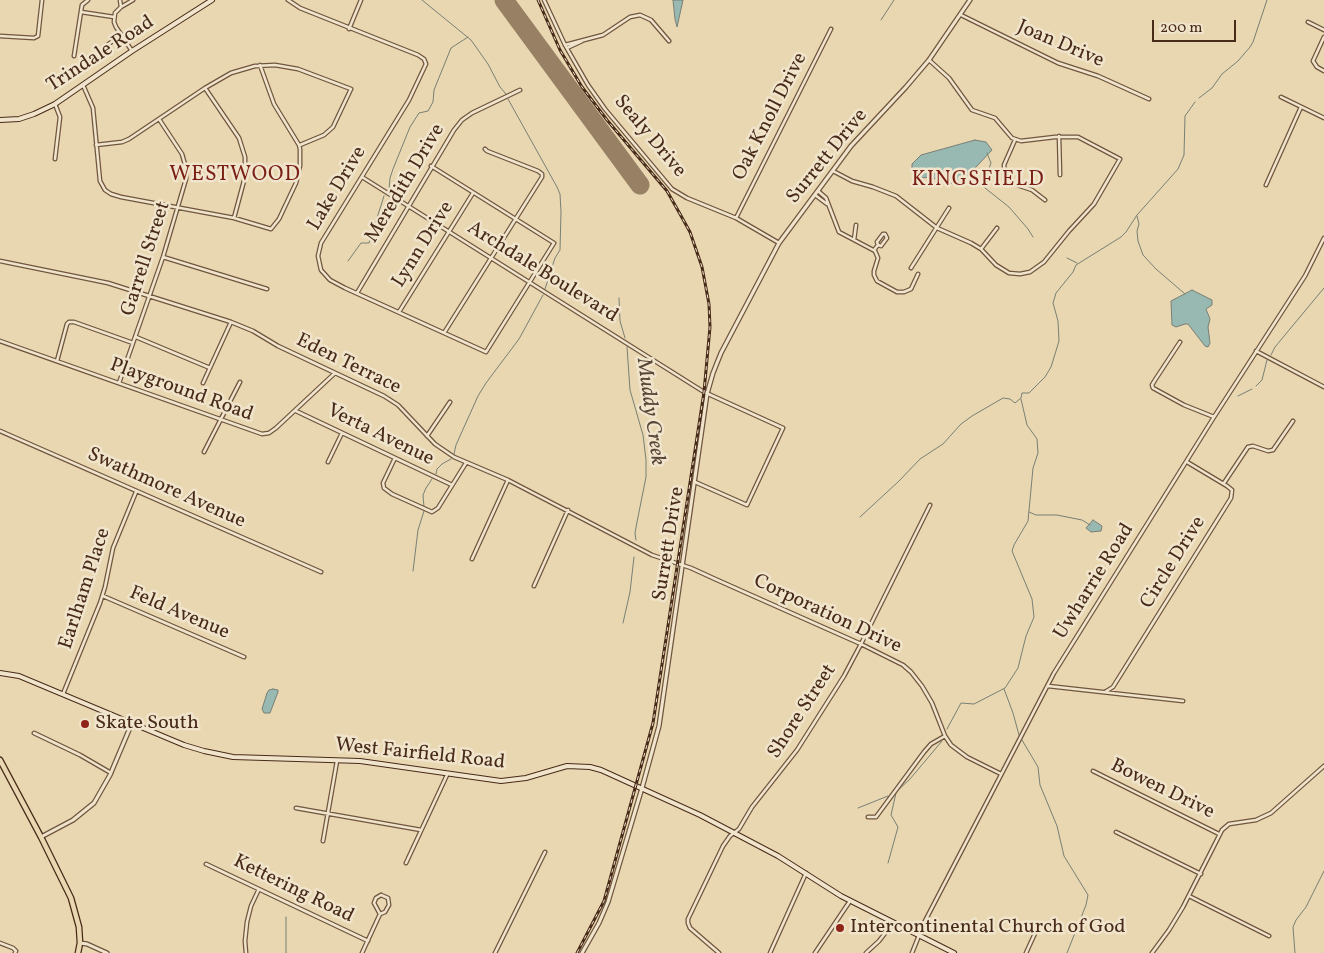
<!DOCTYPE html>
<style>
body{margin:0}
#map{position:relative;width:1324px;height:953px;overflow:hidden;background:#e8d7b0;font-family:Vollkorn,serif}
canvas{display:block}
.scale{position:absolute;left:1152px;top:20px;width:84px;height:22px;box-sizing:border-box;border:2px solid #482a19;border-top:0;padding-left:6px;font-size:15px;line-height:18px;white-space:nowrap;color:#482a19;-webkit-text-stroke:4px #f0e5cc;paint-order:stroke}
</style>
<div id="map">
<canvas width="1324" height="953"></canvas>
<div class="scale">200 m</div>
</div>
<script>
const context = document.querySelector('canvas').getContext('2d');
context.lineJoin = 'round';
function fillPath(path, color) { context.fillStyle = color; context.fill(path, 'evenodd'); }
const poly = rows => new Path2D(rows.map(r => 'M' + r).join(''));
function trace(path, color, width, dash) { context.strokeStyle = color; context.lineWidth = width; context.lineCap = dash ? 'butt' : 'round'; context.setLineDash(dash || []); context.stroke(path); }
function write(font, color, halo, rows, align = 'center') {
  context.font = font + ' Vollkorn,serif'; context.lineWidth = 5; context.setLineDash([]); context.textBaseline = 'middle'; context.strokeStyle = halo; context.fillStyle = color; for (const [text, x, y, turn = 0] of rows) {
    context.save(); context.translate(x, y); context.rotate((+turn || 0) * Math.PI / 180); context.textAlign = isNaN(turn) ? turn : align; if (halo) context.strokeText(text, 0, 0); context.fillText(text, 0, 0); context.restore();
  }
}
const water = poly([
 [673,0,683,0,677,27,675,19,673,0],
 [975,140,986,142,992,150,960,184,957,185,929,177,922,178,912,173,912,164,921,155,975,140],
 [1192,290,1212,300,1212,305,1206,309,1210,319,1208,327,1210,343,1208,347,1205,346,1188,324,1185,324,1176,327,1172,325,1171,301,1192,290],
 [1093,520,1102,526,1101,531,1091,532,1086,528,1093,520],
 [273,689,278,690,278,692,270,713,264,713,262,709,267,693,269,690,273,689]
]);
fillPath(water, '#98b8b2');
trace(water, '#787f75', 1);
trace(poly([
 [422,0,471,40,488,64,500,87,506,94],
 [881,20,894,0],
 [1199,98,1212,88,1222,74,1238,61,1250,47,1253,42,1267,0],
 [508,99,557,187,560,194,561,212,560,250,555,258,545,289],
 [987,153,991,163,984,183,985,188,1009,207,1028,229,1033,237],
 [389,190,390,178,393,169,410,127,419,113,428,111,433,102,434,90,451,48,468,37],
 [1137,216,1139,224,1137,231,1138,241,1143,255,1156,269,1185,294],
 [1067,258,1077,263],
 [348,261,361,243,369,243,384,196],
 [619,298,620,321,625,338],
 [627,347,630,390,643,435,646,460,646,477,637,522,635,533,636,540],
 [1271,355,1275,347,1324,288],
 [1256,386,1262,380,1267,360],
 [1238,396,1252,389],
 [454,454,456,445,478,396,486,383,519,339,543,295],
 [436,474,437,469,442,464,451,459],
 [424,507,423,495,426,488,432,479],
 [1029,512,1036,515,1057,515,1082,520,1090,525],
 [860,517,899,481,920,459,943,444,961,424,972,416,1003,398,1010,399,1015,403,1021,398,1022,393,1029,393,1045,377,1051,367,1059,341,1058,321,1053,303,1056,293,1073,272,1076,265,1121,237,1126,232,1137,215,1178,169,1184,155,1185,116,1195,102],
 [413,571,418,530,424,511],
 [623,623,630,592,634,557],
 [1004,689,1013,713,1019,735],
 [947,729,961,703,974,704,1005,688,1018,668,1026,636,1034,617,1032,599,1012,551,1014,545,1028,521,1033,468,1038,453,1037,439,1027,425,1021,399],
 [1022,740,1038,767,1040,785,1057,826,1064,856,1088,895,1086,905,1067,953],
 [896,792,910,779,942,741],
 [858,808,888,796],
 [888,863,898,827,891,815,896,793],
 [286,917,286,953],
 [1295,953,1293,927,1296,920,1306,907,1324,871]
]), '#787f75', 1);
trace(poly([
 [504,0,640,185]
]), '#988064', 19);
const minor = poly([
 [120,0,121,7,133,0],
 [288,0,300,8,418,55,424,59,426,64,409,100,321,243,318,256,321,270,330,280,345,288,486,352,554,243,431,166],
 [544,0,565,45,588,85,605,109,672,189,687,198,736,218,779,243],
 [121,7,115,13,114,22,116,27,132,51],
 [81,12,114,17],
 [961,15,1058,63,1098,76,1149,99],
 [1308,22,1324,30],
 [349,29,361,0],
 [0,36,34,38,38,36,42,0],
 [1324,37,1313,61,1317,67,1324,71],
 [565,45,603,35,630,17,640,15,651,20,669,41],
 [104,47,122,35],
 [567,48,582,41],
 [74,56,82,5,88,0],
 [83,85,93,108,100,181,105,190,111,194,121,197,234,218,271,229,279,219,296,183,300,166,300,149,299,145,274,104,260,65],
 [205,88,239,138,245,157,245,177,234,218],
 [1281,97,1324,118],
 [1059,136,1060,175],
 [1015,140,1004,165,1006,178,1014,184,1032,190,1045,200],
 [96,145,122,142,129,139,205,88,231,73,255,66,275,65,298,69,351,89,333,127,324,135,300,145],
 [55,159,60,117,55,104],
 [833,171,852,181,873,187,896,196,937,228,971,243,981,249,996,265,1009,273,1020,274,1030,272,1044,262,1069,231,1094,204,1120,159,1078,137,1055,137,1021,141,1012,138,995,118,972,110,949,78,929,60],
 [362,177,704,392,783,428,747,505,695,482],
 [1266,185,1301,107],
 [818,191,826,198,839,232,875,251,878,258,874,271,874,275,877,281,897,292,904,292,911,289,918,274],
 [815,195,827,204],
 [736,218,831,29],
 [854,240,856,225],
 [981,249,997,228],
 [874,250,878,245,877,242,883,234,885,234,887,238,881,246,878,245],
 [163,257,267,289],
 [0,261,108,283,231,322,253,331,278,346,384,396,398,405,435,444,454,457,508,480,652,555,691,568,715,579,861,644,903,665,911,672,922,686,932,703,945,736,951,745,967,757,1001,774],
 [911,268,949,208],
 [357,293,454,130,462,120,472,113,520,90],
 [399,312,473,193],
 [444,333,542,177,542,174,538,171,487,151,485,149],
 [136,337,210,368],
 [0,341,262,434,269,433,276,428,335,373],
 [1180,342,1155,380,1152,385,1153,388,1184,405,1214,417],
 [1256,351,1324,387],
 [57,361,67,324,69,322,74,322,133,343],
 [119,383,163,257,186,179,186,168,182,154,159,119],
 [203,383,231,322],
 [296,411,452,485],
 [0,431,321,572],
 [427,436,450,402],
 [204,452,240,382],
 [395,458,383,483,384,488,392,494,432,512,438,508,466,463],
 [328,462,342,433],
 [1224,483,1248,447,1253,446,1268,451,1273,450,1293,421],
 [472,559,508,480],
 [534,586,568,510],
 [103,596,244,657],
 [1048,686,1183,701],
 [1105,692,1113,687,1231,498,1232,490,1227,486,1187,462],
 [63,694,100,603,105,587,113,548,136,492],
 [34,733,80,755,111,773],
 [1093,771,1219,834],
 [296,808,421,830],
 [868,817,876,817,924,752,931,744,945,736],
 [1116,832,1201,874],
 [323,841,337,761],
 [406,863,447,775],
 [206,864,368,941],
 [381,895,388,898,389,905,385,912,380,914,374,903,376,898,381,895],
 [1189,896,1269,936],
 [0,943,13,948,16,951,15,953],
 [246,953,245,941,247,922,251,906,259,889],
 [362,953,380,914],
 [495,953,545,852],
 [719,953,690,928,688,923,688,919,723,846,730,836,739,829,752,807,797,750,844,676,861,644,930,505],
 [770,953,806,873],
 [815,953,850,901],
 [866,953,879,941,893,923],
 [912,953,924,923,1054,673,1214,417,1305,276,1324,238],
 [1026,953,1037,929],
 [1152,953,1169,930,1183,907,1222,830,1229,824,1256,820,1271,813,1324,766]
]);
const tertiary = poly([
 [41,837,73,820,94,803,110,775,132,723],
 [80,943,87,944,107,953],
 [582,953,599,923,608,902,642,788,659,726,707,394,713,373,721,353,779,243,851,146,906,87,929,60,970,0]
]);
const secondary = poly([
 [0,120,19,119,34,114,55,104,132,51,212,0],
 [0,673,19,676,184,745,204,751,233,757,360,761,501,781,526,778,567,766,590,767,601,770,700,815,778,856,841,896,954,953]
]);
const primary = poly([
 [0,760,41,837,71,898,79,927,80,943,78,953]
]);
trace(minor, '#70553f', 5);
trace(tertiary, '#70553f', 5.5);
trace(secondary, '#482a19', 6);
trace(primary, '#482a19', 7);
trace(minor, '#f0e5cc', 2.5);
trace(tertiary, '#f0e5cc', 3);
trace(secondary, '#f0e5cc', 4);
trace(primary, '#e8d7b0', 4.5);
const rail = poly([
 [538,0,560,50,582,87,607,120,667,191,680,214,690,232,702,267,709,304,710,327,704,392,653,723,604,901,577,953]
]);
trace(rail, '#482a19', 3);
trace(rail, '#f0e5cc', 1, [4]);
for (const [x, y, r, color] of [
 [85,724,5,"#8f2418"],
 [840,928,5,"#8f2418"]
]) { const dot = new Path2D(); dot.arc(x, y, r, 0, 2 * Math.PI); context.fillStyle = color; context.fill(dot); trace(dot, '#f0e5cc', 2); }
write('20px', '#482a19', '#f0e5cc', [
 ["Joan Drive",1060,45,23],
 ["Trindale Road",101,55,-33],
 ["Oak Knoll Drive",771,117,-63],
 ["Sealy Drive",649,137,50],
 ["Surrett Drive",828,157,-51],
 ["Meredith Drive",406,184,-59],
 ["Lake Drive",338,189,-59],
 ["Lynn Drive",424,245,-58],
 ["Garrell Street",147,259,-72],
 ["Archdale Boulevard",542,273,32],
 ["Eden Terrace",348,365,26],
 ["Playground Road",181,391,20],
 ["Verta Avenue",380,436,26],
 ["Swathmore Avenue",166,489,24],
 ["Surrett Drive",670,544,-81],
 ["Circle Drive",1174,563,-58],
 ["Uwharrie Road",1095,582,-58],
 ["Earlham Place",86,589,-72],
 ["Feld Avenue",179,614,23],
 ["Corporation Drive",827,615,25],
 ["Shore Street",803,712,-57],
 ["West Fairfield Road",420,755,6],
 ["Bowen Drive",1162,790,26],
 ["Kettering Road",293,890,26]
]);
write('20px', '#482a19', '#f0e5cc', [
 ["Skate South",95,724],
 ["Intercontinental Church of God",850,928]
], 'left');
context.letterSpacing = '1px';
write('21px', '#7a1f14', '#f0e5cc', [
 ["WESTWOOD",235,176],
 ["KINGSFIELD",978,181]
]);
context.letterSpacing = '0px';
write('italic 21px', '#584638', '#f0e5cc', [
 ["Muddy Creek",649,412,82]
]);
</script>
